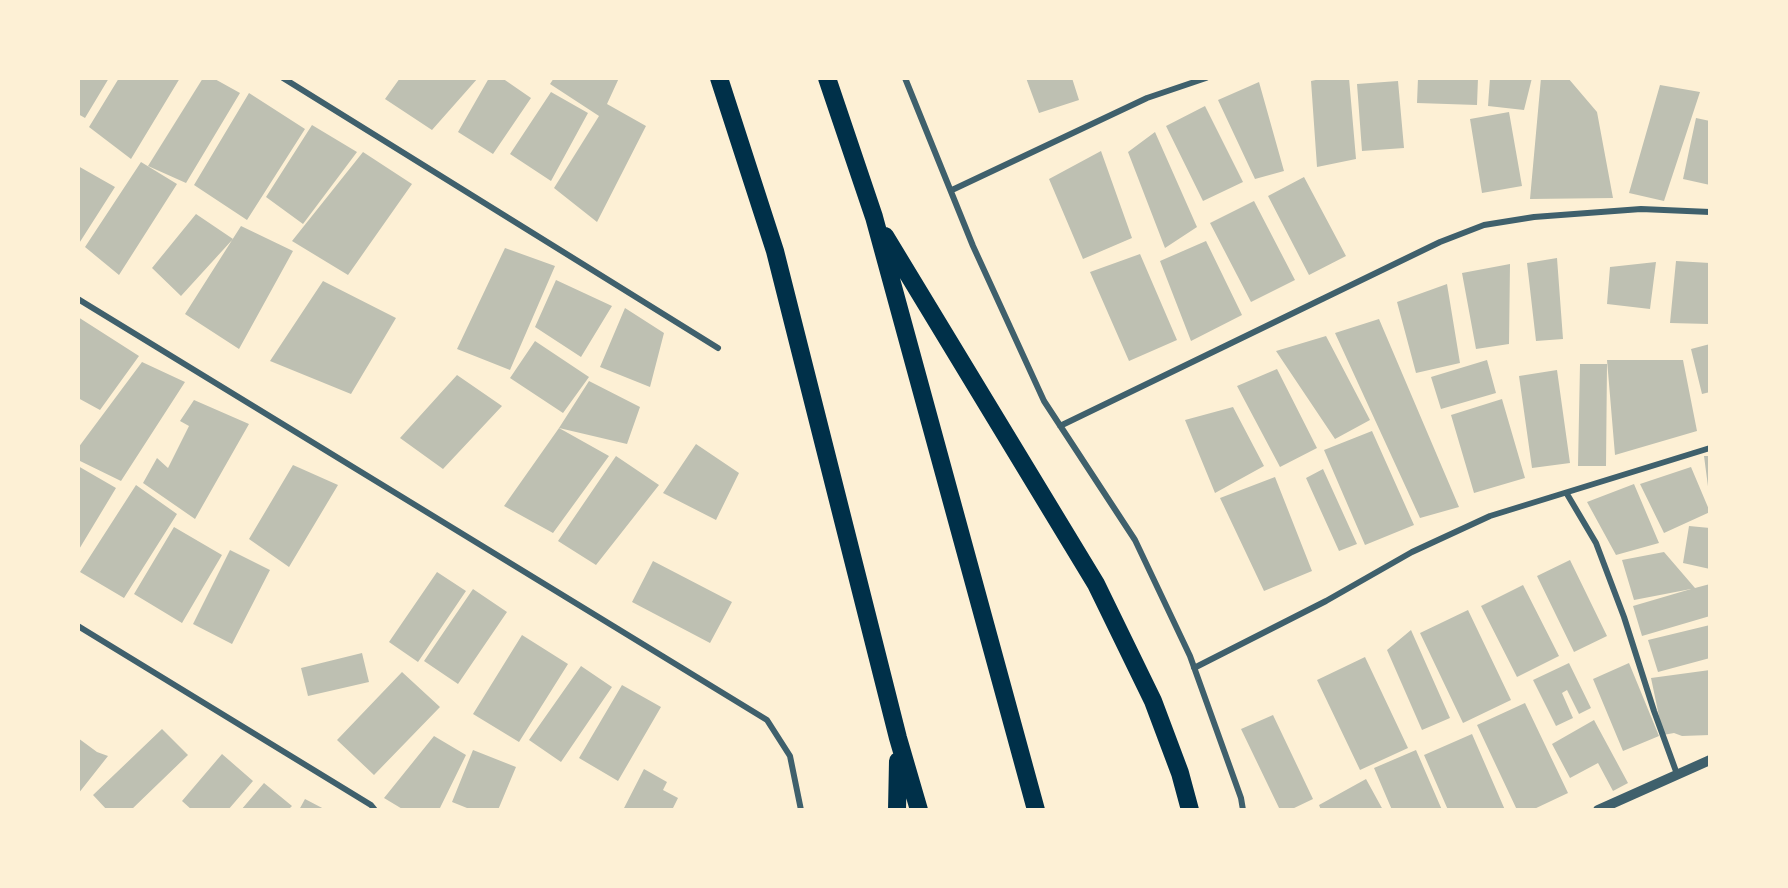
<!DOCTYPE html>
<style>
body{margin:0}
#map{position:relative;width:1788px;height:888px;overflow:hidden;background:#fdf0d5;font-family:Quicksand,sans-serif}
canvas{display:block}
.frame{position:absolute;inset:0;border:80px solid #fdf0d5;pointer-events:none}
</style>
<div id="map">
<canvas width="1788" height="888"></canvas>
<div class="frame"></div>
</div>
<script>
const context = document.querySelector('canvas').getContext('2d');
context.lineJoin = 'round';
function fillPath(path, color) { context.fillStyle = color; context.fill(path, 'evenodd'); }
const poly = rows => new Path2D(rows.map(r => 'M' + r).join(''));
function trace(path, color, width, dash) { context.strokeStyle = color; context.lineWidth = width; context.lineCap = dash ? 'butt' : 'round'; context.setLineDash(dash || []); context.stroke(path); }
fillPath(poly([
 [78,78,109,78,85,118,78,114],
 [119,78,180,78,131,159,89,127],
 [203,78,213,78,240,93,186,183,148,166],
 [400,78,478,78,432,130,385,99],
 [489,78,502,78,531,98,493,154,458,132],
 [554,78,619,78,607,104,646,126,597,222,554,188,599,116,550,84],
 [1026,78,1072,78,1079,100,1039,113],
 [1325,78,1349,78,1356,159,1317,167,1311,81],
 [1418,78,1478,78,1477,105,1417,103],
 [1490,78,1532,78,1524,110,1488,106],
 [1541,78,1568,78,1597,112,1613,198,1530,199],
 [1398,81,1404,148,1362,151,1357,84],
 [1259,82,1284,171,1255,179,1218,100],
 [1660,85,1700,92,1664,201,1629,193],
 [551,92,588,113,551,181,510,154],
 [249,93,305,129,247,220,194,185],
 [1205,106,1243,182,1203,201,1166,126],
 [1509,112,1522,186,1482,193,1470,119],
 [1696,118,1710,121,1710,185,1683,179],
 [312,125,357,152,303,224,266,197],
 [1155,132,1197,227,1165,248,1128,152],
 [1101,151,1132,238,1083,259,1049,179],
 [363,152,412,184,348,275,292,241],
 [141,162,177,184,119,275,85,247],
 [78,166,115,187,78,245],
 [1304,177,1346,256,1309,275,1268,196],
 [1254,201,1295,280,1251,302,1210,223],
 [196,214,233,239,181,296,152,268],
 [241,226,293,251,239,349,185,314],
 [1206,241,1242,315,1191,341,1160,261],
 [505,248,555,266,510,370,457,349],
 [1140,254,1177,340,1129,361,1090,272],
 [1557,258,1563,339,1536,341,1527,263],
 [1676,261,1710,263,1709,324,1670,323],
 [1656,262,1650,309,1607,304,1610,267],
 [1510,264,1509,344,1476,349,1462,273],
 [556,280,612,306,581,357,535,327],
 [323,281,396,318,351,394,270,361],
 [1447,284,1460,363,1416,373,1397,302],
 [625,308,664,333,650,387,600,367],
 [78,317,139,356,100,410,78,398],
 [1379,319,1459,507,1420,518,1335,333],
 [1326,336,1370,420,1335,439,1276,351],
 [535,341,589,377,563,413,510,378],
 [1710,344,1710,392,1702,394,1691,349],
 [1487,360,1496,393,1441,409,1431,377],
 [1607,360,1683,360,1697,431,1615,455],
 [142,362,185,382,121,481,78,460,78,448],
 [1580,364,1607,364,1606,466,1578,466],
 [1277,369,1317,448,1280,467,1237,386],
 [1557,370,1570,463,1532,468,1519,376],
 [457,375,502,406,443,469,400,438],
 [589,381,640,407,627,444,559,428],
 [1502,399,1525,478,1474,493,1451,415],
 [194,400,249,424,195,519,143,483,157,458,168,468,189,426,180,421],
 [1233,407,1264,466,1215,493,1185,420],
 [559,428,609,456,553,533,504,506],
 [1372,431,1414,525,1365,545,1324,450],
 [696,444,739,473,716,520,663,493],
 [616,456,659,485,596,565,558,541],
 [1704,456,1710,456,1710,494,1709,494],
 [293,465,338,485,289,567,249,539],
 [78,466,116,488,78,551],
 [1691,467,1710,512,1664,533,1640,484],
 [1323,469,1357,544,1339,551,1306,478],
 [1275,477,1312,571,1264,591,1220,498],
 [1634,484,1659,543,1616,555,1587,502],
 [136,485,177,514,124,598,80,572],
 [1689,526,1710,528,1710,569,1683,563],
 [174,527,222,555,182,623,134,594],
 [230,550,270,570,232,644,193,624],
 [1664,552,1695,588,1710,584,1710,616,1642,636,1633,606,1691,589,1634,600,1622,560],
 [1570,560,1607,636,1574,652,1537,576],
 [653,561,732,602,710,643,632,602],
 [437,572,466,591,418,662,389,642],
 [1523,585,1559,656,1517,677,1481,606],
 [473,589,507,612,458,684,424,661],
 [1468,610,1511,700,1463,723,1420,633],
 [1710,625,1710,658,1658,672,1648,640],
 [1411,630,1450,718,1422,730,1387,650],
 [522,635,568,664,519,742,473,714],
 [362,653,369,682,308,696,301,668],
 [1365,657,1408,748,1360,770,1317,680],
 [1569,663,1591,708,1579,714,1567,690,1562,693,1573,718,1556,726,1533,680],
 [1629,663,1659,736,1623,751,1593,679],
 [581,666,612,687,561,762,529,740],
 [1710,670,1710,735,1682,736,1674,733,1663,735,1651,678],
 [402,672,440,707,374,775,337,740],
 [622,685,661,707,618,781,579,758],
 [1525,703,1568,793,1532,810,1517,810,1477,725],
 [1273,715,1313,799,1290,810,1280,810,1241,729],
 [1594,720,1628,783,1613,791,1598,763,1570,778,1552,744],
 [162,729,188,755,131,810,107,810,93,795],
 [1472,734,1505,810,1448,810,1424,755],
 [434,736,466,755,439,810,404,810,384,798],
 [78,738,97,752,108,756,78,794],
 [473,750,516,767,498,810,472,810,452,802],
 [1416,750,1442,810,1392,810,1374,768],
 [222,754,253,781,228,810,192,810,182,801],
 [644,769,667,782,663,790,678,798,672,810,623,810],
 [1366,779,1383,810,1321,810,1319,805],
 [264,783,292,806,288,810,241,810],
 [305,799,326,810,299,810]
]), '#bec0b2');
trace(poly([
 [283,78,718,348],
 [905,78,973,246,1044,401,1135,540,1190,656,1241,798,1243,810],
 [952,190,1147,98,1206,78],
 [78,299,767,720,790,756,801,810],
 [1060,426,1440,242,1484,225,1534,217,1641,209,1710,212],
 [1567,494,1596,543,1624,617,1654,711,1677,774],
 [78,626,371,805,375,810],
 [1194,668,1326,601,1412,552,1490,516,1710,448]
]), '#3f606c', 6);
trace(poly([
 [1598,810,1710,760]
]), '#3f606c', 10);
trace(poly([
 [719,78,775,251,898,738,919,810],
 [827,78,874,217,1036,810],
 [885,236,1096,584,1153,701,1180,773,1190,810],
 [897,810,898,761]
]), '#003049', 18);
</script>
